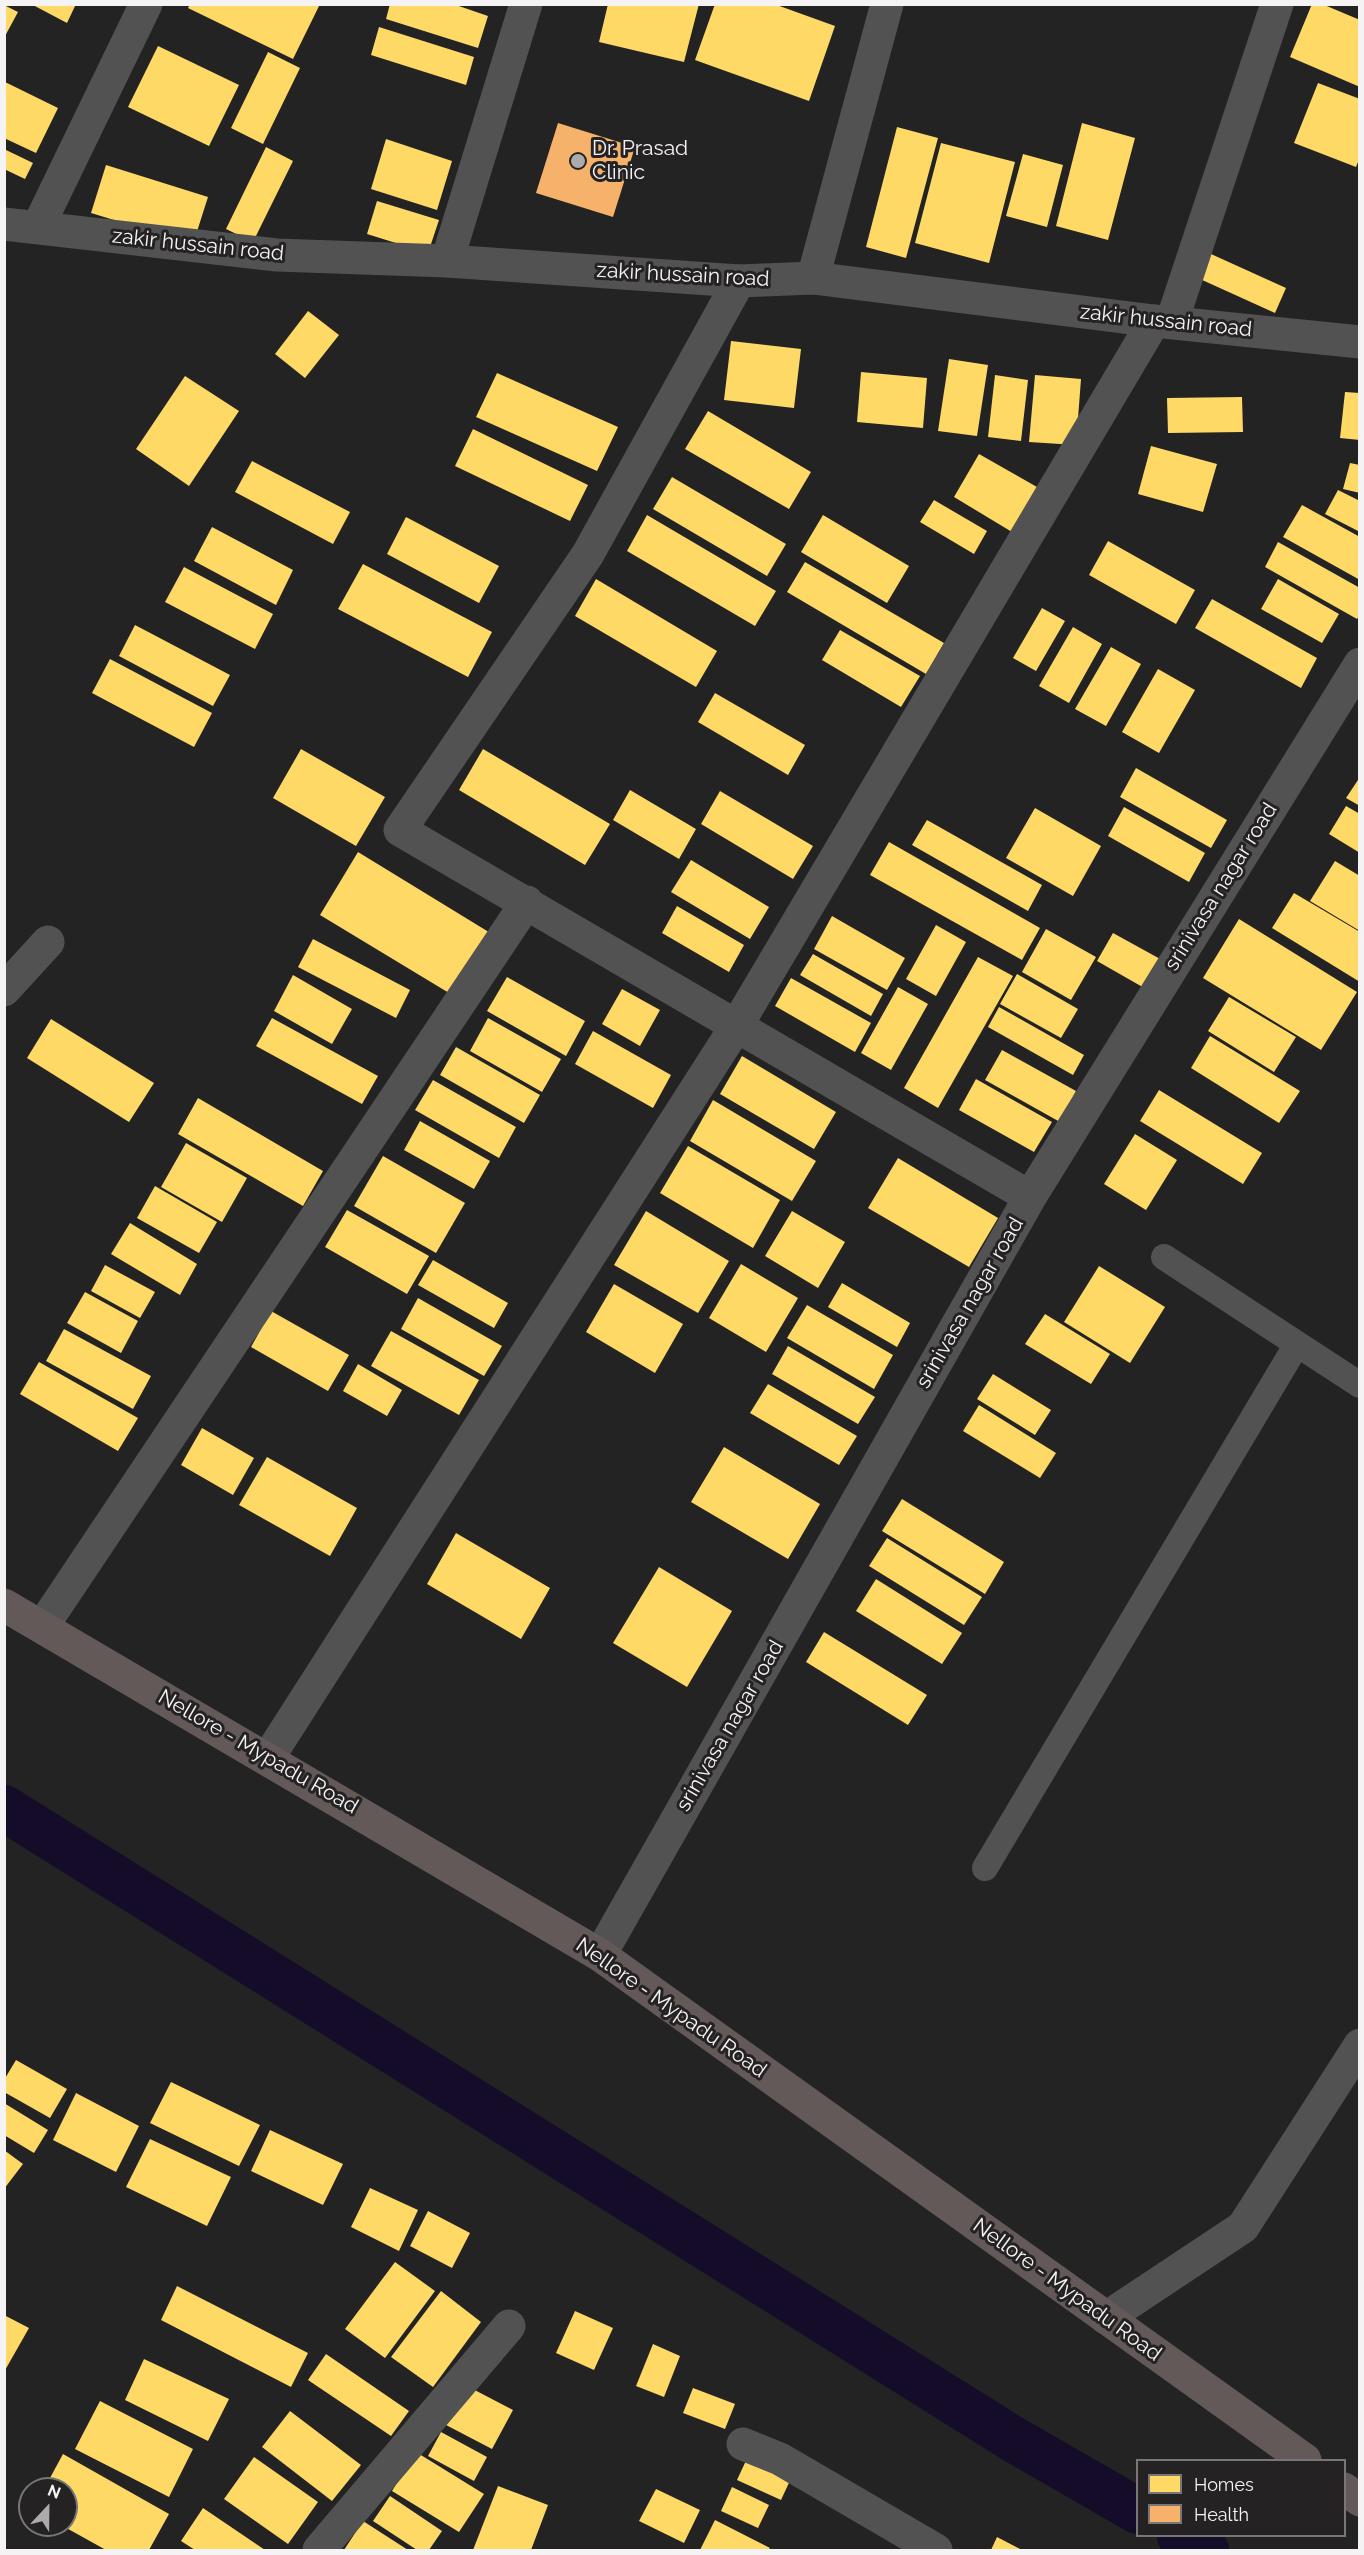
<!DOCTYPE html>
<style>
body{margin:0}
#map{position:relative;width:1364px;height:2555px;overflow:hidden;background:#232323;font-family:Raleway,sans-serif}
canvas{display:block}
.frame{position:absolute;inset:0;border:6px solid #f5f3f3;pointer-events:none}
.legend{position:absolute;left:1136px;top:2459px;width:210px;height:78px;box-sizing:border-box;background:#242222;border:2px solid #787676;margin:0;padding:8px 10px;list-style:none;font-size:18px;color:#f5f3f3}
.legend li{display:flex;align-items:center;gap:12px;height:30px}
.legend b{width:30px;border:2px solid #787676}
.north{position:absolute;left:18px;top:2477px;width:60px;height:60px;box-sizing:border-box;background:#242222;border:2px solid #787676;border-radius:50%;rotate:22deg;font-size:16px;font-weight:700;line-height:24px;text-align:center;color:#f5f3f3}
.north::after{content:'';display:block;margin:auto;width:21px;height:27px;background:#acaaaa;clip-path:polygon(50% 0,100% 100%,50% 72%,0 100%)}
</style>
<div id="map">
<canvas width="1364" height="2555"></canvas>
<div class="frame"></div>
<ul class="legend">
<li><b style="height:16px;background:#ffd966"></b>Homes</li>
<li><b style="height:16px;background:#f6b26b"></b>Health</li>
</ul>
<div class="north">N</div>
</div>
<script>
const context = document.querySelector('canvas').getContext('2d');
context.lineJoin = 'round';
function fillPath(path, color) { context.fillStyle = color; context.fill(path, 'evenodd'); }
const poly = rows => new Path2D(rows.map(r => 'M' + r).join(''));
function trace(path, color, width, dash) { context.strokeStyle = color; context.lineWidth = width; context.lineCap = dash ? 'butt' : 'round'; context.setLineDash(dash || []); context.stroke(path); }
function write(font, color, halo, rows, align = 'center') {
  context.font = font + ' Raleway,sans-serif'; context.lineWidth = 6; context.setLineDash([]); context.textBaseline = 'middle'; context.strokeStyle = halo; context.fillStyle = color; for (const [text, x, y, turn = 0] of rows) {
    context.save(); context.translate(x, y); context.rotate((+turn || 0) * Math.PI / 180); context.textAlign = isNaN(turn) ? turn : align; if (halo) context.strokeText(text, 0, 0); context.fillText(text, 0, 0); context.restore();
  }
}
fillPath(poly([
 [31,4,76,4,67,23],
 [190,4,320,4,293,59,188,8],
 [390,4,453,4,488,16,478,48,386,19],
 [608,4,699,4,684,62,599,42],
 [715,4,774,4,835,26,809,101,695,60],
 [1312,4,1322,4,1360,20,1360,87,1290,57],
 [4,5,18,12,4,38],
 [379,27,474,57,466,85,371,55],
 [158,46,239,85,209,146,128,107],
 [268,52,300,68,263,144,231,128],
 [5,82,58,108,36,153,4,138],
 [1318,83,1360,99,1360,157,1356,167,1294,143],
 [1082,123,1135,138,1108,240,1056,226],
 [897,127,938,138,906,258,866,247],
 [386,139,452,161,437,210,371,189],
 [941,143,1015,162,989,263,915,243],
 [266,147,293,161,253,242,226,229],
 [4,149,33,163,25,179,4,169],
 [1023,154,1063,165,1047,227,1006,216],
 [106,165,208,197,193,244,91,213],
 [377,201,439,220,428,253,367,234],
 [1211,254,1286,288,1275,313,1200,279],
 [308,311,339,335,305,378,275,354],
 [731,341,801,349,794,408,724,400],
 [949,359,988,365,977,436,938,431],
 [861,372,927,378,923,428,857,422],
 [497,373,618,427,597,471,476,417],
 [995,375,1028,380,1021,441,988,437],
 [1035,375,1081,379,1076,445,1029,442],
 [185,376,239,411,189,486,136,449],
 [1345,392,1360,393,1360,440,1340,438],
 [1242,397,1243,432,1168,433,1167,398],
 [708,411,811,472,789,509,685,449],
 [473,429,588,485,570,521,455,466],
 [1151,446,1217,464,1203,512,1138,494],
 [979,454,1037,487,1012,532,954,497],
 [252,461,350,512,333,544,235,492],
 [1350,463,1360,465,1360,493,1343,489],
 [672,477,786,544,767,576,653,509],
 [1338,490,1360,501,1360,532,1325,514],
 [934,500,987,531,974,554,920,522],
 [1302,505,1360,537,1360,580,1283,537],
 [647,515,776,591,755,626,627,551],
 [823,515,909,566,887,603,801,552],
 [406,517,499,566,479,603,387,554],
 [212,527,293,570,276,605,194,561],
 [1108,541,1195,590,1176,624,1089,575],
 [1278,542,1360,588,1360,614,1357,619,1265,567],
 [805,562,944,643,926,674,787,592],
 [363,564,492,632,468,677,338,609],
 [184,567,273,614,255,649,165,602],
 [596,579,717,651,696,687,575,616],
 [1278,579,1339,614,1322,643,1261,609],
 [1212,599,1317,658,1301,688,1195,628],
 [1042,608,1065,621,1036,671,1013,658],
 [135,625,230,675,213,706,119,656],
 [1073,627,1102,644,1069,703,1039,686],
 [840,630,920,676,901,707,822,660],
 [1111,647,1141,664,1106,726,1075,709],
 [110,659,212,713,194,747,92,693],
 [1158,669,1195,690,1159,753,1122,732],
 [715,693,805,745,788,775,698,722],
 [301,749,385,797,356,846,273,798],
 [483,749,610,824,585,865,459,790],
 [1136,768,1227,820,1211,848,1120,797],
 [1360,777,1360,806,1346,798],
 [630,790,696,829,679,859,613,820],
 [720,791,813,846,793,879,701,824],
 [1346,806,1360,814,1360,853,1329,834],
 [1124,807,1205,853,1189,882,1108,836],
 [1035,808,1101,846,1073,896,1006,858],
 [927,820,1042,885,1028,911,912,845],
 [889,842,1040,928,1022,960,870,875],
 [358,852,492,934,454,996,320,915],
 [691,860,769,907,750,939,671,892],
 [1335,861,1360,876,1360,931,1310,901],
 [1294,893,1360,932,1360,982,1272,928],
 [677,906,744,945,729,972,662,933],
 [832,916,905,958,887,990,814,949],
 [1239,919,1357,992,1321,1050,1203,978],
 [936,925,966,942,936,996,906,979],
 [1046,929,1096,957,1071,1000,1022,972],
 [1113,933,1162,960,1146,989,1097,961],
 [313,939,410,990,396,1018,298,967],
 [813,954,883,994,871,1016,800,975],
 [978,957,1013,976,938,1108,904,1088],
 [1017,974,1078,1009,1061,1038,1000,1004],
 [293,975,352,1009,332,1044,274,1011],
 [507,977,585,1021,566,1056,487,1011],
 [791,978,871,1023,855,1052,775,1006],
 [898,987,928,1004,891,1070,861,1053],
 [622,989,660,1010,640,1046,602,1024],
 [1229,997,1296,1037,1274,1072,1208,1031],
 [999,1007,1084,1055,1073,1075,988,1027],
 [272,1018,378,1076,362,1104,256,1046],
 [488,1018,561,1059,542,1092,470,1051],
 [51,1019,154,1083,129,1122,27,1058],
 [593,1031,671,1075,653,1108,575,1064],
 [1210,1036,1300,1091,1279,1123,1191,1068],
 [456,1047,540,1095,524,1123,440,1075],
 [1002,1050,1076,1091,1060,1122,985,1080],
 [742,1056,836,1112,814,1149,720,1094],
 [976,1079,1052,1122,1034,1152,959,1110],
 [433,1080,516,1127,499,1158,415,1110],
 [1159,1090,1262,1153,1243,1184,1140,1121],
 [198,1098,323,1171,303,1206,178,1134],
 [713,1100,816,1161,792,1201,690,1141],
 [420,1121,490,1161,474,1189,404,1150],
 [1135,1134,1177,1160,1146,1210,1104,1184],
 [186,1143,247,1178,222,1222,161,1187],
 [688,1146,780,1200,753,1248,660,1193],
 [383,1156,465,1203,436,1253,354,1206],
 [898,1158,998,1218,969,1267,868,1208],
 [155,1186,217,1222,199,1253,137,1218],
 [347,1210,429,1256,407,1294,325,1247],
 [646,1211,729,1261,698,1313,614,1265],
 [792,1211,845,1242,818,1288,765,1256],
 [130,1223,197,1264,180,1295,111,1254],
 [433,1260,508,1303,494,1328,418,1285],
 [741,1264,798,1298,766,1352,709,1318],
 [105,1265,155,1292,140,1318,91,1291],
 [1099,1266,1165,1307,1130,1363,1064,1322],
 [842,1283,910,1323,897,1347,828,1307],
 [614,1284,683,1324,655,1373,586,1332],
 [85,1292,138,1321,121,1353,67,1323],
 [418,1298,502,1346,484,1376,401,1329],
 [807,1305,893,1355,874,1389,787,1338],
 [271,1311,349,1355,328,1391,251,1347],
 [1045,1314,1110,1354,1091,1384,1025,1344],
 [64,1329,151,1376,133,1409,46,1361],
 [391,1331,479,1380,459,1415,371,1366],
 [788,1346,875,1397,858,1424,772,1374],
 [39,1362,138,1418,118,1451,20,1394],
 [358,1364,402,1390,387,1416,343,1391],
 [993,1374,1051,1410,1035,1435,977,1399],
 [768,1384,857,1436,839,1465,750,1413],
 [979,1405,1056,1453,1040,1478,963,1431],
 [202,1428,254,1458,233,1495,181,1465],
 [724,1447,820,1504,788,1559,691,1502],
 [267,1457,357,1508,330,1556,239,1505],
 [902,1499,1004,1562,985,1594,882,1531],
 [456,1533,550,1588,521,1639,427,1584],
 [887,1538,982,1597,964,1625,869,1566],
 [659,1567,732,1611,687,1687,613,1643],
 [876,1579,962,1633,942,1664,856,1611],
 [824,1632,927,1695,908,1725,806,1662],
 [16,2060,67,2089,50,2118,4,2092,4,2080],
 [171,2082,260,2125,239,2166,150,2123],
 [76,2093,139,2126,116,2172,53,2140],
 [4,2103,48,2130,34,2153,4,2135],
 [270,2130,343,2164,323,2205,251,2171],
 [150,2139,231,2177,207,2226,126,2187],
 [4,2150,23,2164,4,2189],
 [370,2188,418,2210,399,2251,351,2227],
 [428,2211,470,2233,452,2268,410,2246],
 [395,2262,435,2291,385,2358,345,2329],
 [177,2286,308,2353,291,2387,161,2320],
 [441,2291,481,2322,433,2387,391,2357],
 [575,2311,613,2328,594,2370,556,2353],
 [4,2315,29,2328,4,2372],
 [653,2344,680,2356,664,2397,636,2386],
 [326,2354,409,2411,391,2436,308,2380],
 [144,2359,229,2399,208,2441,125,2400],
 [467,2386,513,2410,492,2449,446,2425],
 [693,2388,735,2404,725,2429,683,2413],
 [100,2401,193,2449,169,2497,75,2449],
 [290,2411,361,2465,332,2501,262,2447],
 [441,2432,487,2457,474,2481,428,2456],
 [416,2452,484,2494,459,2532,392,2491],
 [750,2452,794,2472,781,2500,737,2480],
 [63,2454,169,2514,149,2550,106,2550,61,2525,66,2525,66,2489,44,2489],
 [254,2457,318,2502,288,2544,224,2499],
 [498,2486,548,2505,531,2550,473,2550],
 [732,2487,769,2505,758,2528,721,2511],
 [656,2489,700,2510,684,2543,639,2521],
 [390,2496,442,2531,429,2550,417,2550,373,2521],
 [203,2508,265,2550,195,2550,181,2541],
 [715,2520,770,2548,768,2550,700,2550],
 [363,2521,408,2550,344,2550],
 [997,2537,1022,2550,991,2550]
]), '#ffd966');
fillPath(poly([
 [558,123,635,147,613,217,536,193]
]), '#f6b26b');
trace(poly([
 [4,1808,1013,2439,1138,2511],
 [1180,2536,1206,2550]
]), '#140c28', 46);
trace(poly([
 [1164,1257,1360,1385],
 [985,1868,1297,1344]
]), '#535253', 26);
trace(poly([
 [38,227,146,4],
 [447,261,526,4],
 [813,278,887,4],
 [739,281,588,554,400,830,1030,1197],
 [1172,321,1277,4],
 [4,990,48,942],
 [42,1627,527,902],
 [268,1758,737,1025,1154,321],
 [600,1955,1030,1197,1360,664],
 [1106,2318,1243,2227,1360,2045],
 [743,2444,780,2459,936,2550],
 [319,2550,509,2326]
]), '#535253', 33);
trace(poly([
 [4,224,277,255,447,261,739,281,813,278,1154,321,1360,342]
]), '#535253', 33);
trace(poly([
 [4,1605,600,1955,1305,2460],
 [1344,2489,1360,2500]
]), '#625958', 33);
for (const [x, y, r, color] of [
 [578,161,8,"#acaaaa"]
]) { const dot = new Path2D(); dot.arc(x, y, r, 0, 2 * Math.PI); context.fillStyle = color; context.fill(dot); trace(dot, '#242222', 2); }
write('21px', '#f5f3f3', '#242222', [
 ["Dr. Prasad",592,149],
 ["Clinic",592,173]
], 'left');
write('21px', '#f5f3f3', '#242222', [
 ["zakir hussain road",198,245,6],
 ["zakir hussain road",683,275,3],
 ["zakir hussain road",1166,321,6],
 ["srinivasa nagar road",1221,887,-58],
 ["srinivasa nagar road",970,1303,-60],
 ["srinivasa nagar road",730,1726,-60],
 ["Nellore - Mypadu Road",258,1752,30],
 ["Nellore - Mypadu Road",671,2008,35],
 ["Nellore - Mypadu Road",1067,2290,36]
]);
</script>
